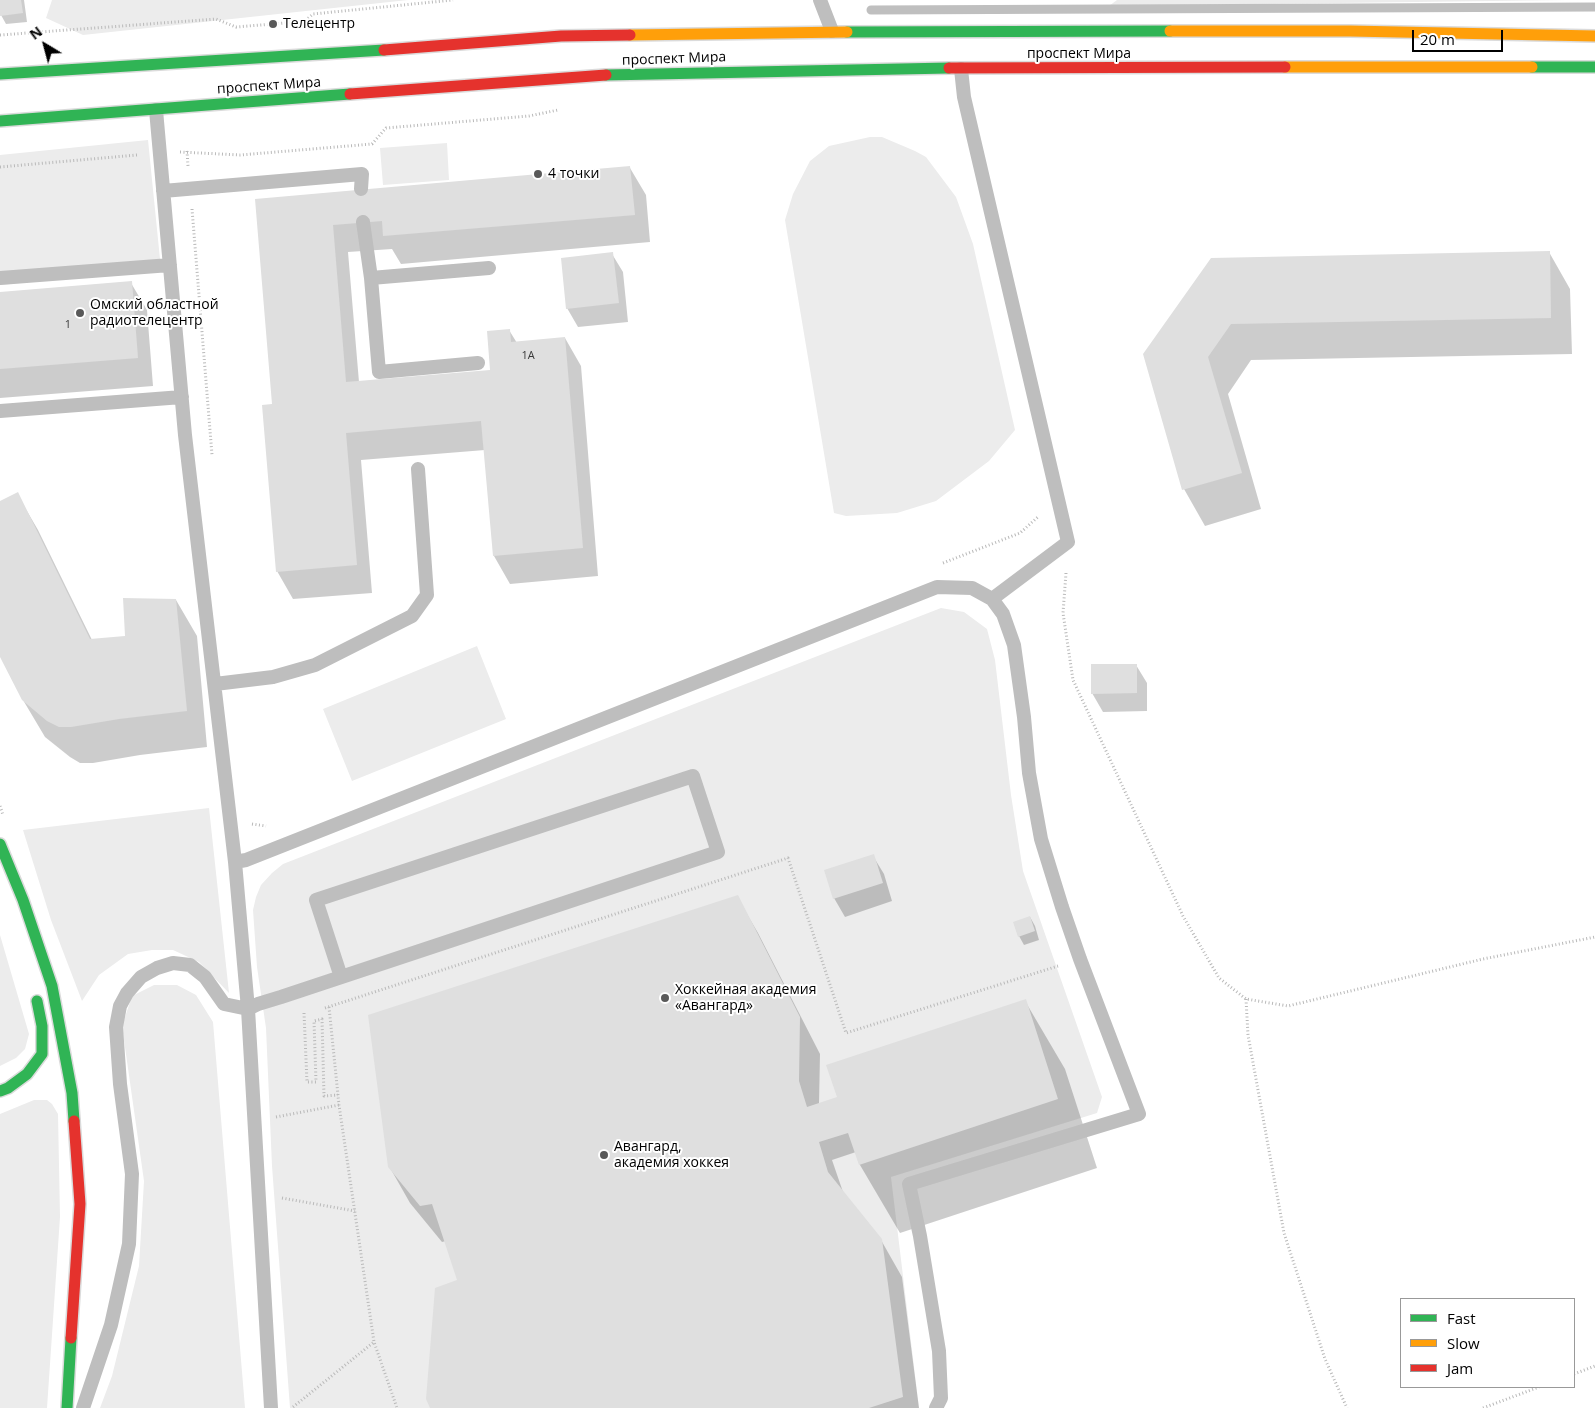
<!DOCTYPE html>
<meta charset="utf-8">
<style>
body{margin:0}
#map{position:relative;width:1595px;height:1408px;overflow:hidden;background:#fff;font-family:"Open Sans",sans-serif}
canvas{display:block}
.legend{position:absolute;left:1400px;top:1298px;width:175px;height:90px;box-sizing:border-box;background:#fff;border:1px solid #999;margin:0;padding:6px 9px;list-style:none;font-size:15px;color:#000}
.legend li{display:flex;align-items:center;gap:10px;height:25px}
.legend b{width:25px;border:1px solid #999}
.north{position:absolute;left:20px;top:20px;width:50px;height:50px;-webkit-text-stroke:4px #fff;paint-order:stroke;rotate:323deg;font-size:14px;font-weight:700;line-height:20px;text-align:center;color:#000}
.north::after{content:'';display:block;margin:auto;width:18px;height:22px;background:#000;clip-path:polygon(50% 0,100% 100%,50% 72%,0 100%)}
.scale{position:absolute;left:1412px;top:30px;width:91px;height:22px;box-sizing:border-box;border:2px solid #000;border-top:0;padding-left:6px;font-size:15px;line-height:18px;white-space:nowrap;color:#000;-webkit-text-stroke:4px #fff;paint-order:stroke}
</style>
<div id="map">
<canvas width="1595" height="1408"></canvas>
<ul class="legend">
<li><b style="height:6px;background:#30b455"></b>Fast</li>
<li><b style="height:6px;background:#ff9f0a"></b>Slow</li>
<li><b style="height:6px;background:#e5322d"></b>Jam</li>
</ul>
<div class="north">N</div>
<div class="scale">20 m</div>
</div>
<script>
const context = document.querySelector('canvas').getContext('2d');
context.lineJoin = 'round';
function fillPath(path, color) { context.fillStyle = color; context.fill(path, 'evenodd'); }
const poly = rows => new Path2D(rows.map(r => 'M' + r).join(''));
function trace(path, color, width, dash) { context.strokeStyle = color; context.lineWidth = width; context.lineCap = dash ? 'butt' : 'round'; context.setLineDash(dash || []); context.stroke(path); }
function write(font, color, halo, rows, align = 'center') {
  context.font = font + ' "Open Sans",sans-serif'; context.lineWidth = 4; context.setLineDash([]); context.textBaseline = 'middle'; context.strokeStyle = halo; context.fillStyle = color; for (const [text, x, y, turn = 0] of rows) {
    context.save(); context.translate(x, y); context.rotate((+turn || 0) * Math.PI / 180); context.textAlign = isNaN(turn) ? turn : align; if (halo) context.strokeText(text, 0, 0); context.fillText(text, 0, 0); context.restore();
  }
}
fillPath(poly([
 [52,0,408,0,83,35,46,18],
 [1117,0,1568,0,1109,6],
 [870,137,882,137,915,151,926,157,956,197,973,244,1015,430,989,461,936,501,897,513,846,516,834,513,785,220,793,194,810,161,829,146],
 [148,140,161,269,0,285,0,155],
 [447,143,449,180,383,185,380,148],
 [941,608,964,612,987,629,995,660,1011,795,1023,871,1102,1097,1097,1113,891,1177,919,1408,290,1408,272,1166,266,1028,257,967,253,910,256,897,261,885,272,873,283,864],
 [477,646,506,719,352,781,323,709],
 [209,808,229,993,199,962,173,950,152,950,128,954,99,975,82,1001,51,920,23,830],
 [0,935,29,1034,25,1049,16,1058,0,1066],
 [154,985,177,985,196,995,213,1022,245,1408,100,1408,112,1376,139,1266,144,1181,122,1026,132,996],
 [34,1100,47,1100,52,1104,58,1114,60,1217,47,1408,0,1408,0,1114]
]), '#ececec');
fillPath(poly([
 [0,0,24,0,27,22,6,24,1,15],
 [630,168,646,195,650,242,401,264,392,249,348,252,359,382,492,371,509,330,517,343,565,338,581,366,598,576,510,584,494,556,485,450,361,460,372,593,293,599,277,571,273,405,256,200],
 [1549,252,1570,289,1572,354,1251,360,1228,394,1261,509,1205,526,1184,489,1212,259],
 [612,254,623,272,628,322,578,327,567,308],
 [131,283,147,310,153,386,0,398,0,293],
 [17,494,38,530,92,640,127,637,176,600,197,636,207,747,140,755,93,763,80,763,70,757,45,737,23,700,0,654,0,503],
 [1136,665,1147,683,1147,711,1103,712,1092,693],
 [873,856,884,874,892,901,845,917,834,898],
 [737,897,758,933,820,1054,819,1104,836,1099,1025,1001,1065,1069,1097,1168,900,1233,860,1165,856,1152,832,1160,843,1192,881,1240,902,1277,919,1408,432,1408,458,1280,446,1241,442,1242,410,1203,389,1166],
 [1030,917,1035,926,1039,940,1024,945,1019,936]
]), '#0003');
trace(poly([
 [871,10,1595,7]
]), '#bfbfbf', 9);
fillPath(poly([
 [0,0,21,0,23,13,0,16],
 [630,166,635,215,383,236,382,221,333,225,346,382,490,370,487,331,510,329,511,342,565,337,583,548,493,556,481,421,346,433,357,565,276,572,262,405,272,404,255,199],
 [1550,251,1551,318,1231,324,1208,357,1242,473,1182,490,1143,354,1211,258],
 [613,252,619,303,566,309,561,258],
 [132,281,138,358,0,369,0,292],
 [18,492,90,639,125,636,123,598,176,599,187,711,119,719,71,727,59,727,47,721,22,700,0,657,0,501],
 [1091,664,1137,664,1137,693,1091,694],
 [874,854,883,883,833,899,824,870],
 [738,895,800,1017,799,1081,807,1107,837,1097,826,1065,1026,999,1058,1099,859,1165,848,1133,819,1142,828,1172,882,1239,903,1397,869,1408,430,1408,426,1399,435,1288,457,1280,432,1204,420,1206,388,1167,368,1015],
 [1030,916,1035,931,1018,937,1013,922]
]), '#dfdfdf');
const fast = poly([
 [847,32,1170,31],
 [1532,67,1595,67],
 [0,74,384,50],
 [606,75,949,68],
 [0,121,350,94],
 [0,844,23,900,52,986,72,1093,74,1121],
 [0,1091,8,1088,27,1074,42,1054,42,1026,37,1001],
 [67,1408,71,1338]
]);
const slow = poly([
 [1170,31,1350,31,1595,36],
 [630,35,847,32],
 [1285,67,1532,67]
]);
const jam = poly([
 [384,50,561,36,630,35],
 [949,68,1285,67],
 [350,94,606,75],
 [71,1338,80,1204,74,1121]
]);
trace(fast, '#dbdbdb', 14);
trace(slow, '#dbdbdb', 14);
trace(jam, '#dbdbdb', 14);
trace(poly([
 [0,35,216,19,236,27,273,24,305,21,313,14,453,0],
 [187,151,188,166],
 [180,152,240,155,372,144,386,128,529,116,558,110],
 [0,167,137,155],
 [192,209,212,455],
 [943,563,1020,533,1039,516],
 [1066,573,1063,613,1073,680,1183,916,1219,978,1246,999,1288,1006,1483,959,1595,937],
 [0,806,3,815],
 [252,824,266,826],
 [1246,999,1248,1035,1284,1233,1325,1359,1347,1408],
 [329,1007,339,1105,374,1342,397,1408],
 [325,1008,788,858,846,1033,1058,966],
 [304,1013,307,1082,316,1082,314,1021,322,1019,324,1096,338,1095],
 [276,1117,339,1105],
 [282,1198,355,1211],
 [1574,1374,1595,1366],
 [293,1407,374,1342],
 [1483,1408,1539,1387]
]), '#b9b9b9', 3, [1, 2.5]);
trace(poly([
 [820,0,832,31],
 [961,69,964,97,1068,542,992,599],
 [156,110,185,435,235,862,248,1009,271,1408],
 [163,191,362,174,361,189],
 [363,222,371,278,379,372,478,363],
 [0,278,170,265],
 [371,278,489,268],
 [0,411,182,397],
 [215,684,273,677,315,665,412,616,427,595,418,469],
 [235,862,246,860,937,587,972,588,992,599,1003,614,1014,645,1024,717,1029,773,1041,839,1062,907,1080,959,1139,1114,909,1184,920,1236,939,1351,941,1398,936,1408],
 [83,1408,111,1325,129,1244,132,1174,120,1084,116,1027,120,1006,127,993,141,977,157,968,173,963,190,965,205,977,224,1004,248,1009,258,1004,281,997,718,852,693,776,316,900,341,977]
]), '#bebebe', 14);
trace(fast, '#30b455', 11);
trace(slow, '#ff9f0a', 11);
trace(jam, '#e5322d', 11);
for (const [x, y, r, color] of [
 [273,24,5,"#595959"],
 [538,174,5,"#595959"],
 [80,313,5,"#595959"],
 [665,998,5,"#595959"],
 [604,1155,5,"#595959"]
]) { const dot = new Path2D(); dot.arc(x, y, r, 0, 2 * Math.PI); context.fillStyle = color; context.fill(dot); trace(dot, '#fff', 2); }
write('11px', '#383838', null, [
 ["1",68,325],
 ["1А",528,356]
]);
write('14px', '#000', '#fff', [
 ["Телецентр",283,24],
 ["4 точки",548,174],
 ["Омский областной",90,305],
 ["радиотелецентр",90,321],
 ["Хоккейная академия",675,990],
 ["«Авангард»",675,1006],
 ["Авангард,",614,1147],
 ["академия хоккея",614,1163]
], 'left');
write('14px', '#000', '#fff', [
 ["проспект Мира",1079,54],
 ["проспект Мира",674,59,-2],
 ["проспект Мира",269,86,-4]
]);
</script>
